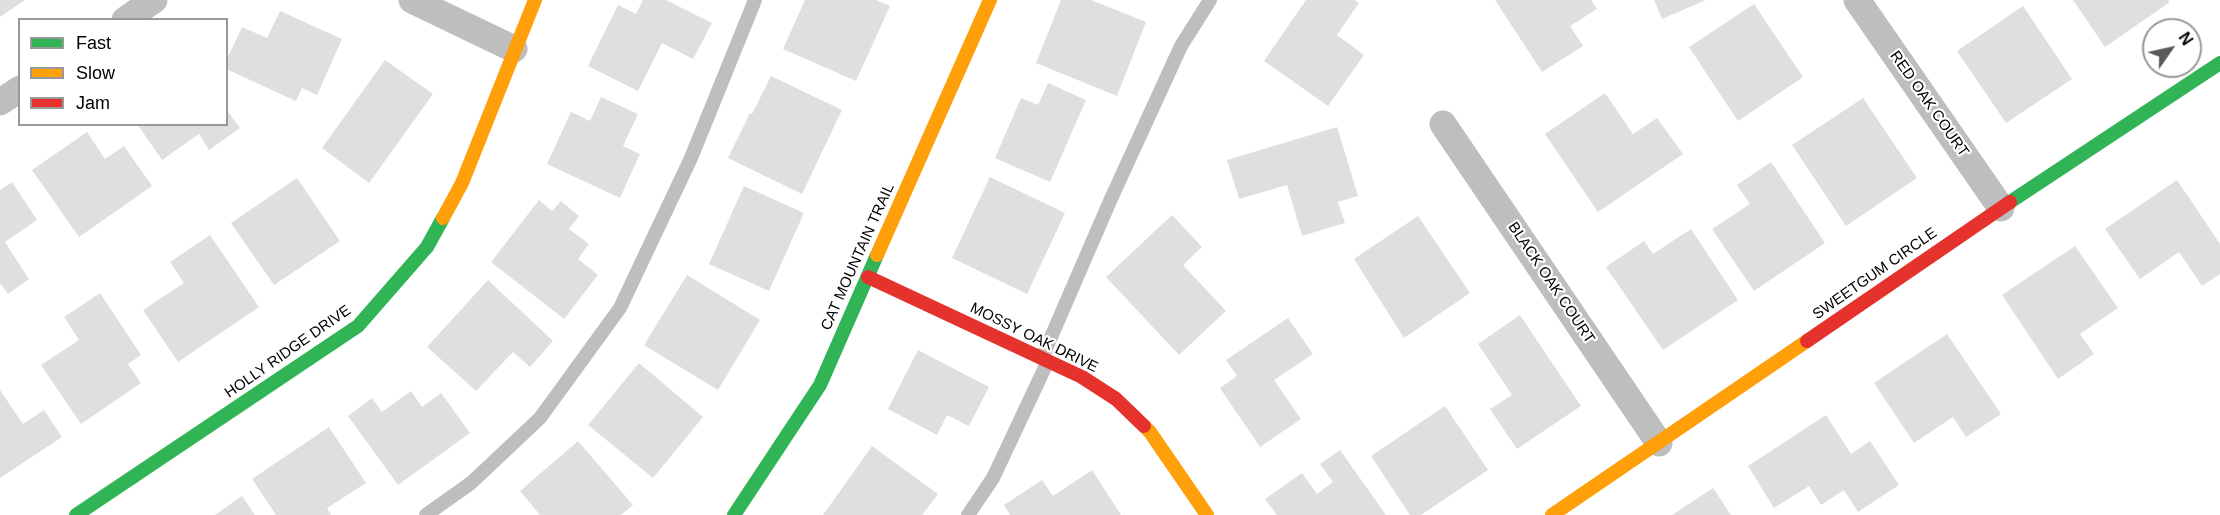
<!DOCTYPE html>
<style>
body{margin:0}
#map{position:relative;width:2220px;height:515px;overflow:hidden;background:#fff;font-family:Helvetica,sans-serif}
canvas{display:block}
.legend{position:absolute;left:18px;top:18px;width:210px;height:108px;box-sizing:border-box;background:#fff;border:2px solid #999;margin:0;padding:8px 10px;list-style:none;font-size:18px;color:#000}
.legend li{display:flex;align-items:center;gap:12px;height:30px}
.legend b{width:30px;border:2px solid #999}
.north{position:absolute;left:2142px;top:18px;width:60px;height:60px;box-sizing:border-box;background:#fff;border:2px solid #999;border-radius:50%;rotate:56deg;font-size:16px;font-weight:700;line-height:24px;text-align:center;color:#000}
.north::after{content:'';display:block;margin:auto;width:21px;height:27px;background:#595959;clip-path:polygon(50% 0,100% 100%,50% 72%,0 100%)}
</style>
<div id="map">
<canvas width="2220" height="515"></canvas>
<ul class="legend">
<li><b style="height:8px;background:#30b455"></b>Fast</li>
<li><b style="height:8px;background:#ff9f0a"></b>Slow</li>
<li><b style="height:8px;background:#e5322d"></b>Jam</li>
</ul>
<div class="north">N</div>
</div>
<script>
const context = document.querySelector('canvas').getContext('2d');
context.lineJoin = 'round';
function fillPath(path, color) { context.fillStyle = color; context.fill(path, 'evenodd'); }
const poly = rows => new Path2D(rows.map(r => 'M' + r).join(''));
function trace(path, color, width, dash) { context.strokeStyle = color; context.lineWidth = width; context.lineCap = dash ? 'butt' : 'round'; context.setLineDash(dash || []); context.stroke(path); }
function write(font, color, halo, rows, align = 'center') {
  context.font = font + ' Helvetica,sans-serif'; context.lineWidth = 4.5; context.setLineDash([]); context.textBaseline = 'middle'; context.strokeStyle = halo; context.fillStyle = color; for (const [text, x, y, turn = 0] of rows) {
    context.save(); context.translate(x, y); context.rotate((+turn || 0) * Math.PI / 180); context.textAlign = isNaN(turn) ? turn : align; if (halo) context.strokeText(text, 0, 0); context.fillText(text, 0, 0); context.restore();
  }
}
fillPath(poly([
 [0,0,25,0,0,17],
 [643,0,666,0,712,23,693,59,662,43,638,91,588,66,618,5,636,14],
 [805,0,876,0,890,6,856,81,783,49],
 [1061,0,1091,0,1146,22,1117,96,1036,63],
 [1306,0,1354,0,1359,3,1337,35,1364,55,1328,106,1264,61],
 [1495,0,1591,0,1597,9,1570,26,1583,46,1542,72],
 [1654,0,1706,0,1662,19],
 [2073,0,2168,0,2170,2,2105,47],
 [1754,4,1803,77,1738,121,1689,47],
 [2023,6,2072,79,2006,123,1957,51],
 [280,11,342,39,317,95,302,88,296,101,226,69,226,61,242,27,267,38],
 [385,60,433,94,369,183,322,148],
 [771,76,842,110,802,194,728,158,750,113,752,114],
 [1048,83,1086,100,1050,182,995,158,1021,98,1038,105],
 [1605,93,1633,134,1657,118,1683,154,1598,212,1545,134],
 [601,97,638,114,623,146,640,154,620,198,547,164,571,112,590,121],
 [1863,98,1917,178,1846,226,1792,145],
 [226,109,240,128,209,150,199,134,162,160,137,124,226,124],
 [1337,127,1358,196,1338,202,1345,223,1302,236,1287,185,1239,199,1227,160],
 [87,132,105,159,124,146,152,186,79,237,32,170],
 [1771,162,1825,243,1754,291,1712,229,1750,204,1737,185],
 [990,177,1065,213,1027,294,952,258],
 [297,178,340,241,274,285,231,223],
 [2177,180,2220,244,2220,274,2202,286,2179,252,2140,279,2105,229],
 [12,182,37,220,5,242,29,279,8,294,0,283,0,190],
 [744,186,804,213,769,291,709,264],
 [539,200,552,211,561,201,579,216,569,229,589,244,578,259,598,275,564,319,491,262],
 [1172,215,1202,247,1183,265,1226,311,1179,355,1106,277],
 [1418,216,1470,293,1404,338,1354,259],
 [1691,229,1738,300,1663,350,1606,267,1644,241,1653,254],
 [210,235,259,307,178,362,143,310,184,283,170,262],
 [2075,246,2118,308,2080,334,2094,354,2058,379,2002,295],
 [687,275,760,320,718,390,644,345],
 [488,280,553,341,530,367,513,352,476,391,427,347],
 [100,293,141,355,128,364,141,383,81,424,41,365,79,340,64,317],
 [1520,315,1581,406,1517,449,1490,409,1512,395,1478,344],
 [1288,318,1313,354,1274,380,1301,419,1260,447,1220,388,1237,376,1226,360],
 [1947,334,2001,414,1966,437,1953,417,1914,443,1874,383],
 [918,350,989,387,969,426,947,415,937,435,888,409],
 [639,363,703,417,653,478,588,425],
 [0,390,23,424,44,410,62,437,0,478],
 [411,391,422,407,441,393,470,433,398,485,348,416,372,398,382,412],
 [1445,406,1488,470,1421,515,1410,515,1371,456],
 [1826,415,1851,454,1870,441,1899,485,1858,512,1844,490,1821,505,1809,486,1774,508,1748,466],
 [329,427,366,483,327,508,331,515,276,515,252,479],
 [578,441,633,505,621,515,540,515,520,491],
 [872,446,938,494,922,515,823,515],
 [1340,450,1386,515,1277,515,1265,499,1302,473,1317,494,1333,482,1320,464],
 [1092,470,1121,515,1010,515,1004,505,1042,480,1053,496],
 [1713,488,1731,515,1672,515],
 [242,496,255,515,215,515]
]), '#dfdfdf');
trace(poly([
 [1042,358,1110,201,1181,46,1210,0],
 [426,515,471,483,540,418,620,308,691,158,755,0],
 [968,515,993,478,1048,361]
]), '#bebebe', 14);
trace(poly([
 [412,0,514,49],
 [1857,0,2001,208],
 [125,20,154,0],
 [0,102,20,89],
 [1443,124,1659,443]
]), '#bebebe', 27);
trace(poly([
 [2010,202,2220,63],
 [76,515,358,326,427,247,443,218],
 [734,515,820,385,877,255]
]), '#30b455', 14);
trace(poly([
 [443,218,462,183,535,0],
 [877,255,990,0],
 [1144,426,1150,432,1207,515],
 [1552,515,1807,341]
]), '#ff9f0a', 14);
trace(poly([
 [868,277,1082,377,1116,399,1144,426],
 [1807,341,2010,202]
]), '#e5322d', 14);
write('15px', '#000', '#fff', [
 ["RED OAK COURT",1929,104,55],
 ["CAT MOUNTAIN TRAIL",858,257,-66],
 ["SWEETGUM CIRCLE",1875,274,-35],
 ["BLACK OAK COURT",1551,283,56],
 ["MOSSY OAK DRIVE",1034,338,26],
 ["HOLLY RIDGE DRIVE",288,352,-35]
]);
</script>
